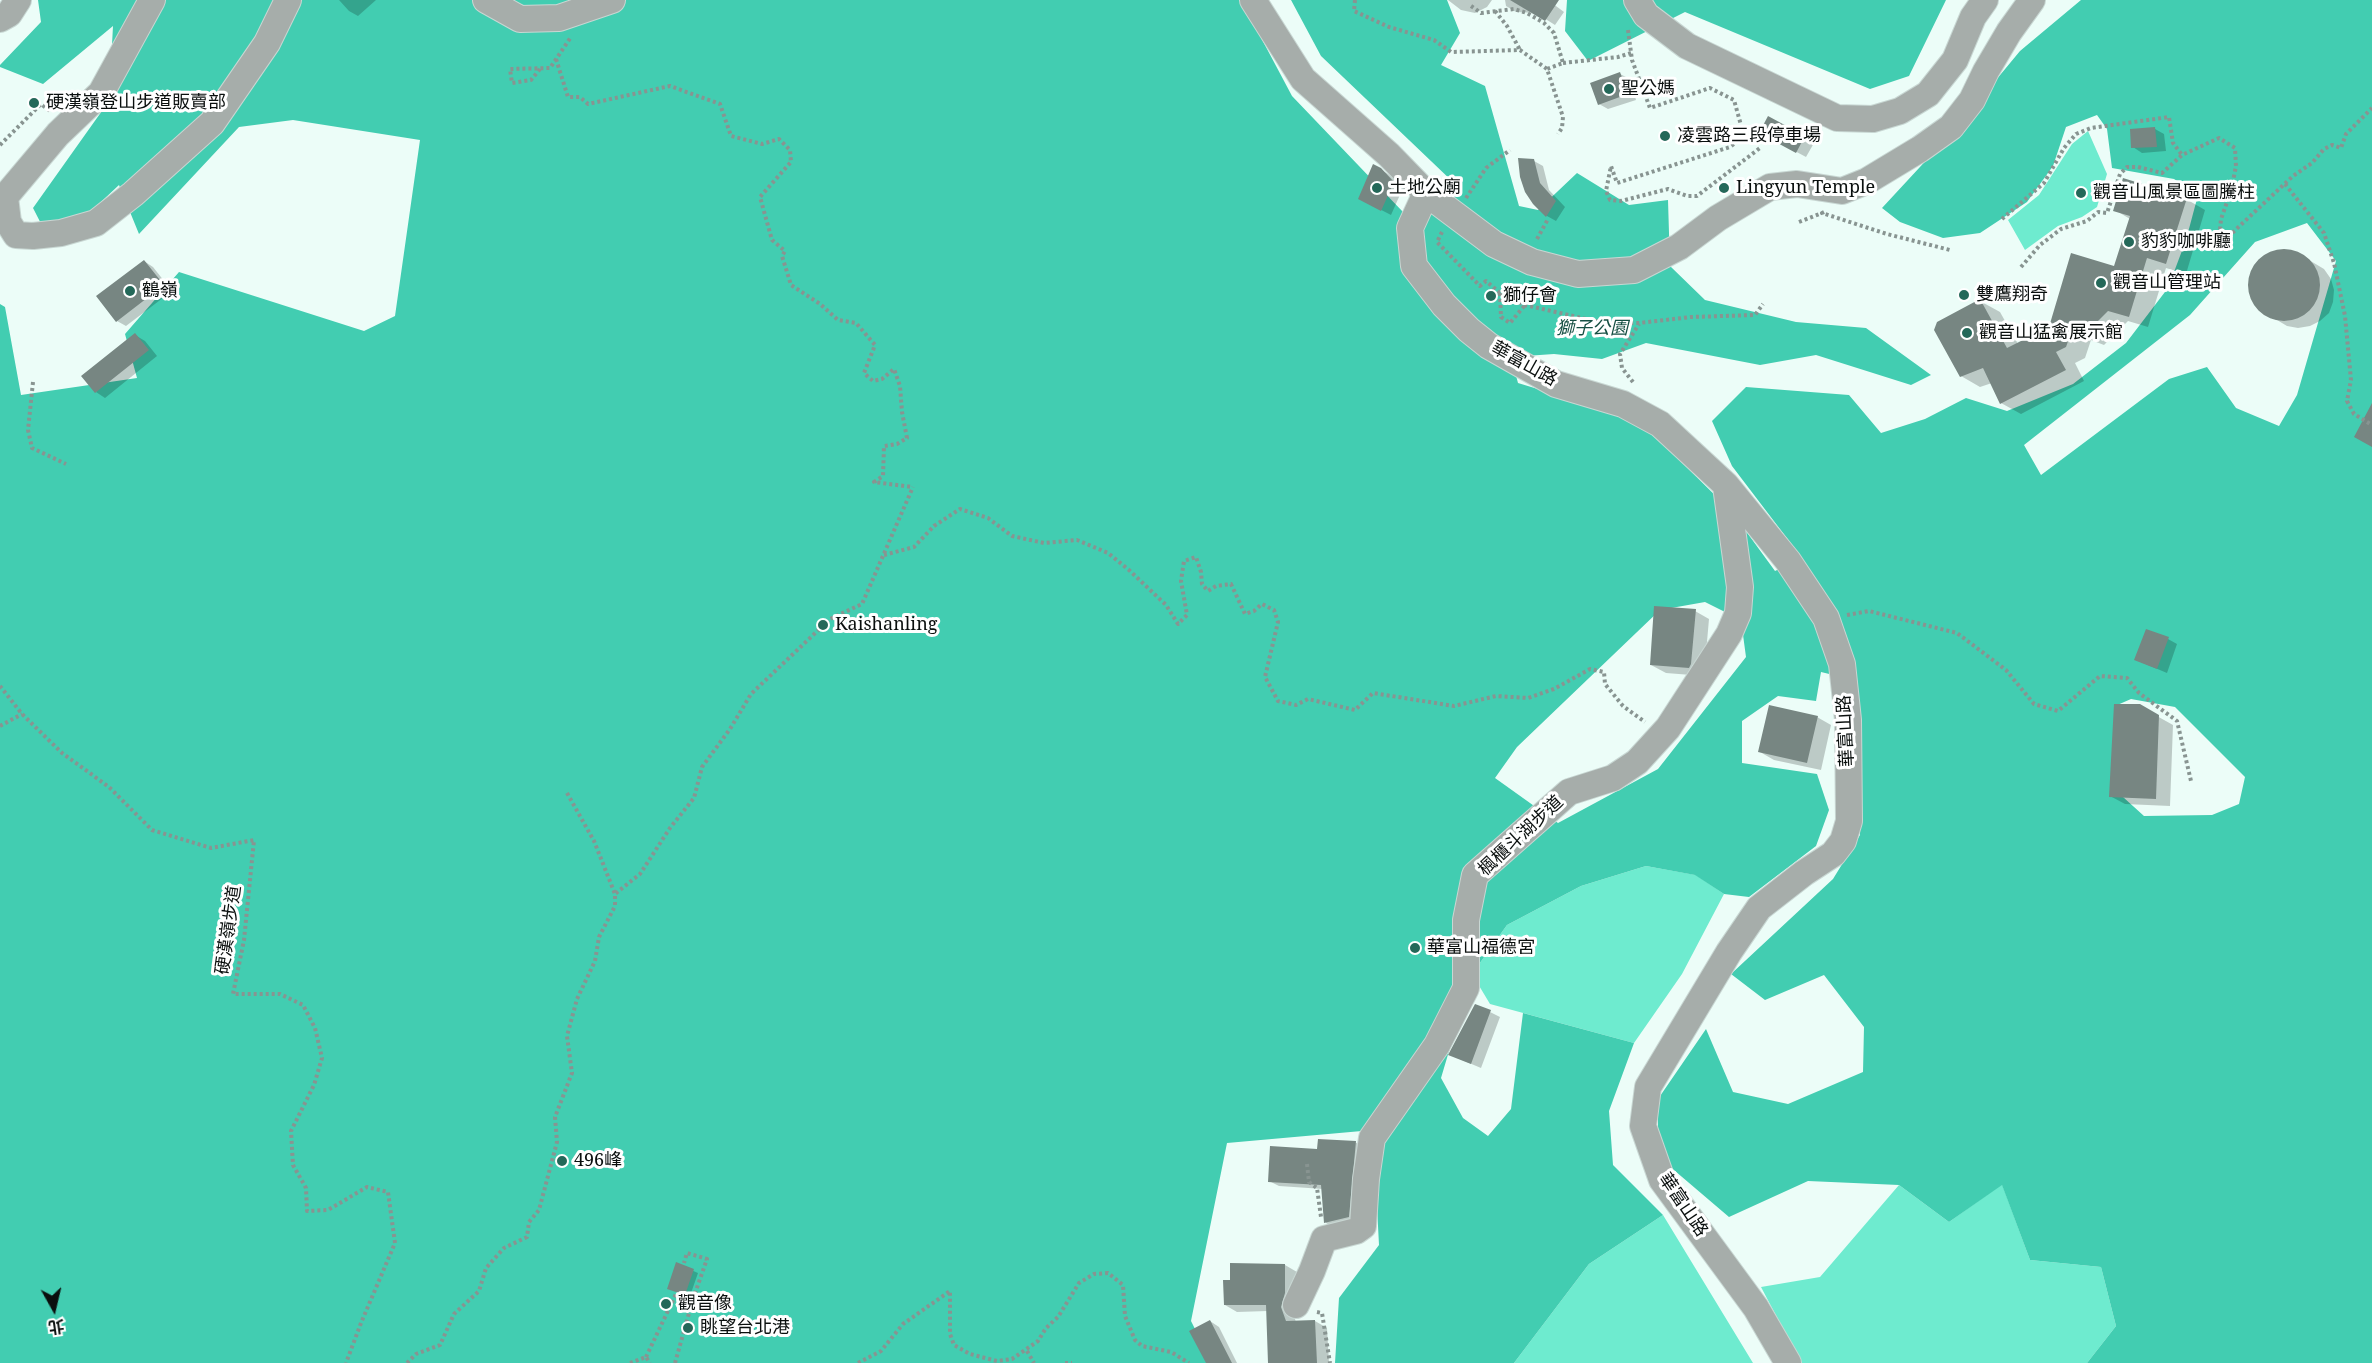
<!DOCTYPE html>
<meta charset="utf-8">
<style>
body{margin:0}
#map{position:relative;width:2372px;height:1363px;overflow:hidden;background:#ecfdf8;font-family:"Noto Serif","Noto Sans TC",serif}
canvas{display:block}
.north{position:absolute;left:24px;top:1279px;width:60px;height:60px;-webkit-text-stroke:4px #fff;paint-order:stroke;rotate:172deg;font-size:16px;font-weight:700;line-height:24px;text-align:center;color:#0a0f0e}
.north::after{content:'';display:block;margin:auto;width:21px;height:27px;background:#0a0f0e;clip-path:polygon(50% 0,100% 100%,50% 72%,0 100%)}
</style>
<div id="map">
<canvas width="2372" height="1363"></canvas>
<div class="north">北</div>
</div>
<script>
const context = document.querySelector('canvas').getContext('2d');
context.lineJoin = 'round';
function fillPath(path, color) { context.fillStyle = color; context.fill(path, 'evenodd'); }
const poly = rows => new Path2D(rows.map(r => 'M' + r).join(''));
function trace(path, color, width, dash) { context.strokeStyle = color; context.lineWidth = width; context.lineCap = dash ? 'butt' : 'round'; context.setLineDash(dash || []); context.stroke(path); }
function write(font, color, halo, rows, align = 'center') {
  context.font = font + ' "Noto Serif","Noto Sans TC",serif'; context.lineWidth = 6; context.setLineDash([]); context.textBaseline = 'middle'; context.strokeStyle = halo; context.fillStyle = color; for (const [text, x, y, turn = 0] of rows) {
    context.save(); context.translate(x, y); context.rotate((+turn || 0) * Math.PI / 180); context.textAlign = isNaN(turn) ? turn : align; if (halo) context.strokeText(text, 0, 0); context.fillText(text, 0, 0); context.restore();
  }
}
fillPath(poly([
 [2088,131,2107,174,2097,207,2082,217,2058,226,2025,250,2008,220,2039,195,2072,144],
 [1646,866,1696,875,1724,894,1682,974,1634,1043,1490,1004,1472,974,1507,925,1581,886],
 [2002,1184,2030,1260,2101,1267,2116,1326,2087,1363,1801,1363,1761,1287,1820,1277,1899,1185,1949,1222],
 [1663,1215,1753,1363,1514,1363,1589,1264]
]), '#6eebcf');
fillPath(poly([
 [38,0,1241,0,1292,96,1403,212,1454,183,1321,56,1291,0,1447,0,1460,33,1441,65,1485,86,1519,206,1538,210,1577,173,1629,205,1668,200,1670,266,1705,300,1796,322,1866,328,1931,375,1911,385,1816,355,1760,365,1646,343,1602,359,1554,354,1511,357,1518,383,1597,407,1649,430,1732,512,1775,571,1802,558,1732,466,1712,421,1746,387,1849,395,1881,433,1925,419,1966,398,2007,411,2073,384,2126,343,2168,288,2186,240,2198,195,2174,179,2112,168,2107,129,2097,115,2066,127,2053,166,2027,202,1980,233,1943,238,1900,222,1882,208,1957,127,2020,51,2081,0,2372,0,2372,1363,2087,1363,2116,1326,2101,1267,2030,1260,2002,1185,1949,1222,1899,1185,1808,1181,1729,1217,1668,1165,1658,1131,1658,1099,1706,1029,1733,1092,1788,1104,1863,1072,1864,1027,1824,975,1765,1000,1731,974,1833,879,1860,835,1850,679,1821,672,1816,701,1778,696,1742,721,1742,763,1817,774,1829,810,1816,846,1749,897,1724,894,1695,875,1646,866,1581,886,1507,925,1472,974,1441,1078,1463,1118,1488,1136,1511,1109,1523,1013,1634,1043,1609,1111,1613,1165,1663,1215,1589,1264,1514,1363,1335,1363,1339,1298,1379,1245,1373,1130,1227,1143,1191,1321,1212,1363,0,1363,0,304,5,307,21,395,137,378,125,334,179,272,364,331,395,316,420,140,293,120,239,127,139,234,119,185,53,247,33,208,109,101,113,26,43,84,0,67,0,65,41,22],
 [2307,223,2336,261,2297,395,2279,426,2236,408,2207,367,2169,379,2041,475,2024,445,2190,315,2255,242],
 [1705,602,1741,620,1746,657,1658,769,1558,823,1495,778,1517,747,1660,610],
 [2131,699,2175,707,2245,777,2239,804,2212,815,2144,816,2123,797,2115,706],
 [1567,0,1946,0,1909,76,1870,89,1685,12,1588,61,1565,31]
]), '#42cdb1');
fillPath(poly([
 [339,0,376,0,358,16,349,11],
 [1448,0,1492,0,1487,7,1475,13,1461,10],
 [1505,0,1548,0,1564,12,1555,25,1536,13,1516,12,1506,6],
 [1620,74,1630,79,1636,100,1608,109,1599,104],
 [1769,118,1814,143,1806,157,1761,133],
 [2155,129,2164,134,2166,151,2142,153,2133,147],
 [1534,161,1543,166,1549,190,1565,207,1556,221,1547,216,1534,203],
 [1374,166,1390,175,1403,188,1391,215,1360,199],
 [2186,199,2205,210,2186,274,2166,268,2148,327,2128,321,2104,345,2091,340,2085,358,2075,363,2084,381,2021,414,2001,403,1992,383,1980,387,1961,376,1980,301,2000,312,2018,344,2050,328,2115,268,2130,219,2115,210],
 [2277,251,2288,251,2299,254,2324,269,2331,279,2334,290,2333,302,2329,313,2320,321,2310,326,2298,328,2287,326,2262,311,2255,303,2251,293,2250,282,2253,271,2258,262,2267,255],
 [144,261,153,267,172,291,126,326,117,321],
 [135,335,145,341,157,356,105,398,96,392],
 [1695,611,1709,619,1704,676,1666,673,1651,665],
 [2168,639,2177,644,2167,673,2136,660],
 [2139,706,2173,725,2170,806,2125,804,2110,796],
 [1817,717,1831,725,1821,770,1774,760,1760,752],
 [1490,1012,1500,1017,1481,1068,1450,1055],
 [1355,1142,1365,1148,1358,1222,1335,1228,1326,1223,1323,1189,1279,1186,1269,1181,1319,1151],
 [677,1264,698,1273,690,1296,673,1290],
 [1285,1265,1297,1272,1297,1300,1293,1313,1296,1322,1315,1321,1327,1328,1329,1363,1269,1363,1268,1311,1237,1312,1225,1305,1231,1281],
 [1210,1321,1219,1327,1237,1363,1208,1363]
]), '#0003');
fillPath(poly([
 [1510,0,1559,0,1545,21],
 [1620,72,1628,94,1598,105,1590,83],
 [1768,116,1805,136,1796,153,1759,133],
 [2155,127,2157,147,2131,148,2130,129],
 [1518,158,1534,159,1540,183,1556,201,1546,217,1533,204,1525,192,1520,177],
 [1373,164,1381,168,1394,182,1381,211,1358,199],
 [2123,178,2187,198,2166,264,2147,258,2129,317,2108,311,2084,335,2072,330,2066,347,2056,352,2066,370,2000,404,1983,368,1960,377,1934,330,1937,322,1980,299,2007,348,2049,327,2071,253,2114,266,2130,216,2113,211],
 '2248 285a36 36 0 1 1 72 0a36 36 0 1 1-72 0Z',
 [144,260,164,285,116,322,96,296],
 [135,333,149,350,95,393,81,376],
 [2372,403,2372,447,2354,437],
 [1654,606,1696,609,1691,664,1689,668,1650,665],
 [2146,629,2169,637,2157,669,2134,660],
 [2114,704,2140,704,2159,715,2156,799,2109,797],
 [1769,705,1818,716,1807,763,1758,752],
 [1475,1004,1491,1010,1471,1064,1448,1055],
 [1318,1139,1356,1141,1349,1217,1324,1223,1321,1185,1268,1182,1270,1146,1317,1149],
 [676,1262,694,1269,685,1295,667,1289],
 [1230,1263,1285,1264,1285,1293,1281,1307,1286,1321,1315,1320,1317,1363,1268,1363,1266,1305,1224,1305,1223,1280,1230,1280],
 [1210,1320,1232,1363,1206,1363,1189,1331]
]), '#778682');
const minor = poly([
 [152,0,101,93,58,134,5,197,8,222,16,235,33,236,61,233,96,223,133,194,212,123,267,43,288,0],
 [486,0,520,19,559,18,612,0],
 [1253,0,1303,79,1389,155,1426,193,1494,244,1532,262,1578,274,1634,270,1679,247,1718,218,1770,187,1797,184,1842,191,1867,181,1920,149,1951,127,1972,100,1986,71,2009,32,2032,0],
 [1637,0,1646,15,1687,46,1837,118,1873,119,1900,111,1928,94,1955,60,1973,17,1985,0],
 [0,19,9,14,18,0],
 [1426,193,1410,228,1414,266,1444,305,1469,330,1489,346,1556,384,1623,404,1660,424,1726,485,1788,561,1826,618,1842,664,1848,720,1849,821,1843,841,1833,854,1804,873,1759,908,1729,952,1648,1087,1643,1126,1662,1180,1756,1308,1788,1363],
 [1296,1305,1312,1271,1324,1239,1356,1231,1363,1226,1366,1179,1372,1138,1437,1045,1466,988,1466,920,1475,875,1569,792,1613,778,1637,762,1668,728,1729,634,1738,613,1740,587,1726,486]
]);
trace(minor, '#c8d7d3', 28);
trace(poly([
 [1355,0,1354,11,1389,27,1434,40,1451,52,1520,50,1547,69,1563,117,1562,128,1558,134],
 [1471,6,1481,13,1514,9,1527,13,1544,23,1554,33,1563,63,1547,69],
 [1495,11,1507,26,1520,50],
 [1628,30,1632,60,1650,108,1710,88,1734,100,1744,136,1730,147,1617,183,1611,166,1606,191,1610,200,1621,201,1668,189,1687,196,1697,196,1760,148],
 [556,59,568,97,580,97,588,104,670,86,720,104,731,136,762,144,779,139,790,150,791,162,760,197,772,240,785,251,782,256,791,285,820,304,838,320,856,323,875,345,864,373,873,381,882,379,894,369,900,386,902,412,907,438,897,444,884,446,883,476,874,482,912,487],
 [1563,63,1618,57,1631,53],
 [540,69,531,80,512,83,510,69,550,68,571,37],
 [0,145,41,104,50,111],
 [2285,184,2324,233,2334,263,2345,316,2351,380,2347,401,2354,414,2372,425],
 [1466,198,1486,168,1510,150],
 [1824,212,1822,213,1887,234,1950,250],
 [2002,219,2044,183,2064,148,2076,134,2091,128,2169,117,2173,143,2182,155],
 [1799,222,1822,213],
 [1442,232,1437,242,1480,286,1486,281,1500,293,1525,305,1604,323,1639,323,1691,317,1755,315,1763,304],
 [1537,239,1548,219],
 [2021,267,2040,245,2061,229,2087,221,2098,212,2107,213,2120,174,2127,167,2138,167,2162,173,2182,155,2219,138,2235,148,2236,166,2231,191,2221,219,2220,230,2230,235,2293,176,2312,163,2324,149,2332,145,2341,148,2346,134,2372,108],
 [1500,293,1501,317,1510,323,1525,305],
 [33,382,28,430,32,448,66,464],
 [1633,382,1622,368,1620,354,1639,324],
 [884,555,914,547,934,526,960,509,988,518,1012,536,1044,543,1077,540,1108,553,1129,570,1166,605,1178,624,1187,615,1181,581,1184,561,1196,557,1201,572,1202,584,1208,591,1216,586,1231,584,1245,614,1254,611,1262,604,1274,610,1278,622,1265,677,1278,701,1296,705,1308,699,1355,710,1373,693,1454,706,1496,696,1528,698,1554,689,1590,669,1604,672,1605,684,1623,706,1645,722],
 [1847,615,1869,611,1957,633,2006,670,2034,704,2058,711,2100,676,2127,678,2139,693,2177,721,2191,781],
 [0,686,22,714,62,753,109,787,152,830,211,848,254,840,244,940,233,994,280,994,303,1005,315,1028,322,1058,314,1085,291,1131,293,1165,306,1188,307,1211,328,1210,367,1187,388,1192,395,1243,361,1323,346,1363],
 [0,726,22,714],
 [567,793,594,841,615,894],
 [1307,1164,1309,1182,1317,1188,1321,1217],
 [1317,1312,1322,1313,1330,1363],
 [1027,1351,1034,1363],
 [646,1357,676,1294],
 [407,1363,416,1354,440,1345,454,1314,479,1291,486,1268,504,1248,527,1237,529,1222,539,1210,557,1142,555,1117,572,1073,567,1036,577,999,595,961,599,937,615,906,615,894,640,874,670,828,694,798,702,767,730,729,751,694,830,619,862,604,913,487],
 [630,1363,646,1357,650,1363],
 [675,1363,693,1299,707,1259,687,1253,684,1263],
 [858,1363,881,1351,903,1324,950,1291,950,1334,954,1345,970,1354,997,1361,1012,1359,1038,1341,1046,1328,1058,1317,1079,1283,1094,1274,1108,1273,1123,1285,1125,1316,1135,1340,1142,1346,1171,1352,1189,1363],
 [1065,1363,1072,1363]
]), '#889491', 4, [3, 3]);
trace(minor, '#a6adaa', 26);
for (const [x, y, r, color] of [
 [1609,89,6,"#246859"],
 [34,103,6,"#246859"],
 [1665,136,6,"#246859"],
 [1377,188,6,"#246859"],
 [1724,188,6,"#246859"],
 [2081,193,6,"#246859"],
 [2129,242,6,"#246859"],
 [2101,283,6,"#246859"],
 [130,291,6,"#246859"],
 [1964,295,6,"#246859"],
 [1491,296,6,"#246859"],
 [1967,333,6,"#246859"],
 [823,625,6,"#246859"],
 [1415,948,6,"#246859"],
 [562,1161,6,"#246859"],
 [666,1304,6,"#246859"],
 [688,1328,6,"#246859"]
]) { const dot = new Path2D(); dot.arc(x, y, r, 0, 2 * Math.PI); context.fillStyle = color; context.fill(dot); trace(dot, '#fff', 2); }
write('18px', '#0a0f0e', '#fff', [
 ["聖公媽",1621,89],
 ["硬漢嶺登山步道販賣部",46,103],
 ["凌雲路三段停車場",1677,136],
 ["土地公廟",1389,188],
 ["Lingyun Temple",1736,188],
 ["觀音山風景區圖騰柱",2093,193],
 ["豹豹咖啡廳",2141,242],
 ["觀音山管理站",2113,283],
 ["鶴嶺",142,291],
 ["雙鷹翔奇",1976,295],
 ["獅仔會",1503,296],
 ["觀音山猛禽展示館",1979,333],
 ["Kaishanling",835,625],
 ["華富山福德宮",1427,948],
 ["496峰",574,1161],
 ["觀音像",678,1304],
 ["眺望台北港",700,1328]
], 'left');
write('italic 18px', '#154f43', '#fff', [
 ["獅子公園",1592,329]
]);
write('18px', '#0a0f0e', '#fff', [
 ["華富山路",1524,364,29],
 ["華富山路",1846,731,-93],
 ["楓櫃斗湖步道",1521,836,-43],
 ["硬漢嶺步道",229,930,-82],
 ["華富山路",1683,1205,56]
]);
</script>
